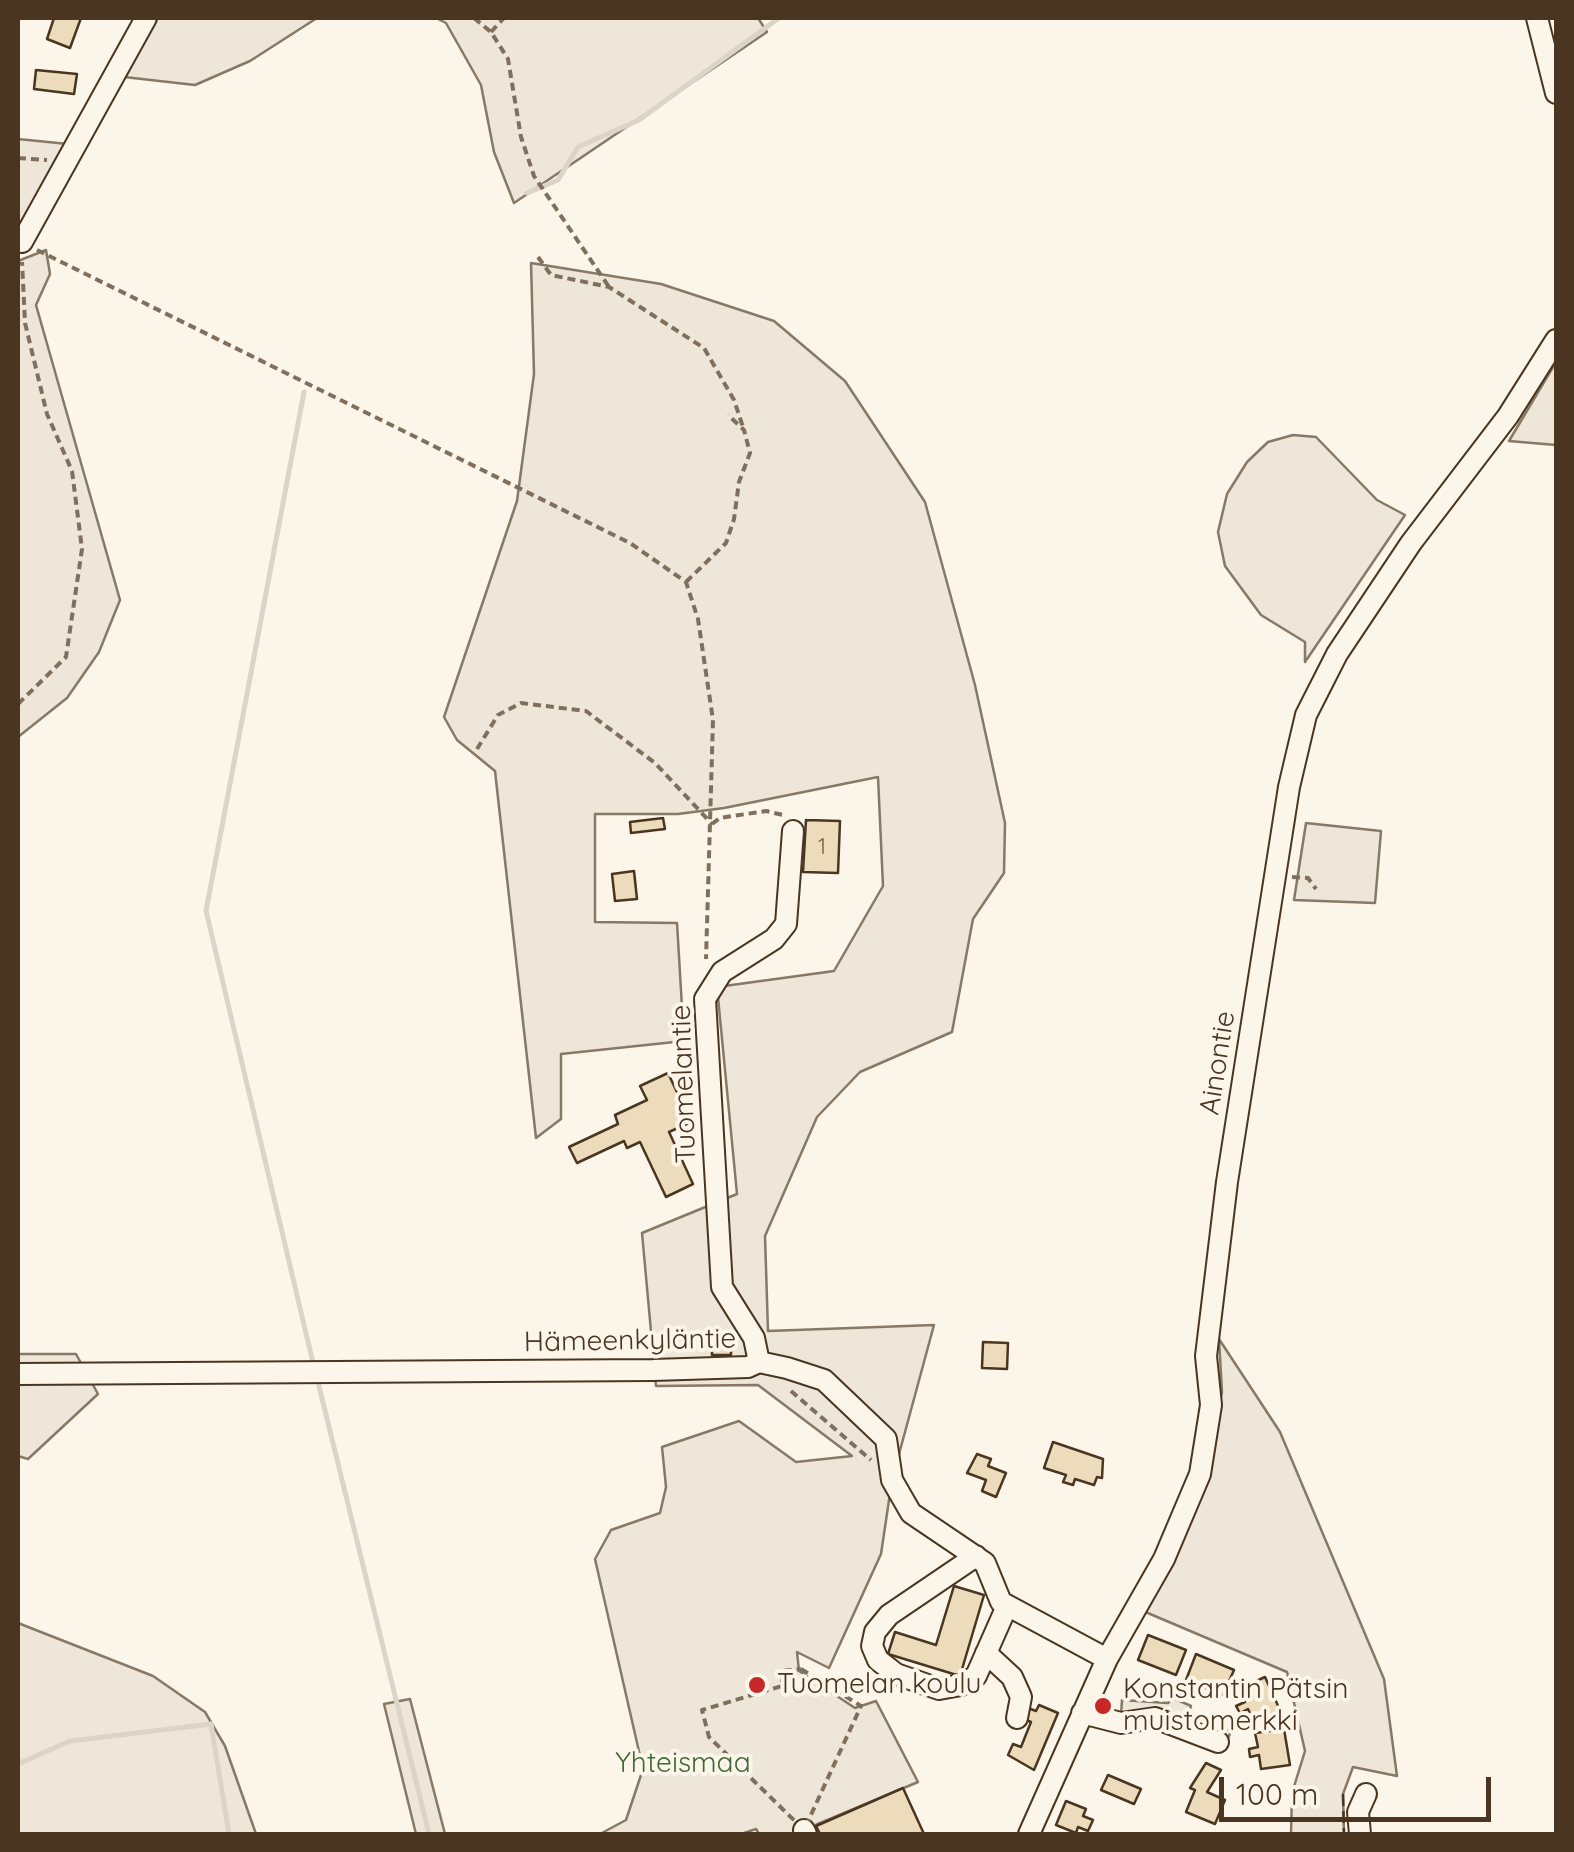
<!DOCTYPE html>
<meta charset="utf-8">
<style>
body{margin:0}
#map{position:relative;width:1574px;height:1852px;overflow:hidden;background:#fbf6e9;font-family:Quicksand,sans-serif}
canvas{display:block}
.frame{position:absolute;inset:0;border:20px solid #4a3520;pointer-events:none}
.scale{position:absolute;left:1219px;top:1777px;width:272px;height:45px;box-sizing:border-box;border:5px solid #4a3520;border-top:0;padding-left:12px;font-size:30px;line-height:35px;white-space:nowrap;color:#4a3520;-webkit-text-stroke:8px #fbf6e9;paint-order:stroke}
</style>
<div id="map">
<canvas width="1574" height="1852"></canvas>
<div class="frame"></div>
<div class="scale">100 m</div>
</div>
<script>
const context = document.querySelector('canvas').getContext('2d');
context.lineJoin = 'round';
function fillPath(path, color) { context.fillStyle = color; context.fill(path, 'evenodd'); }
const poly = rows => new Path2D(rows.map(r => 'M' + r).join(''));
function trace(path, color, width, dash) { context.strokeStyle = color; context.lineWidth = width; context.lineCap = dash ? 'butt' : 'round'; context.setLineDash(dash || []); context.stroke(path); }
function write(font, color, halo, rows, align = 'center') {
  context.font = font + ' Quicksand,sans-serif'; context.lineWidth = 8; context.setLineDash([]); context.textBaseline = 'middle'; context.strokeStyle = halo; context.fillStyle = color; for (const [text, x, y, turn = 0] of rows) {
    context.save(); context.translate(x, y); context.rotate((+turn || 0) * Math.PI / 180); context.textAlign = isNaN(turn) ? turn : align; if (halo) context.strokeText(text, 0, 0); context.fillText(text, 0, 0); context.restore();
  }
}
const green = poly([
 [153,18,317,18,250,61,195,85,124,77,153,18],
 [436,18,758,18,767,32,514,203,494,152,481,85,446,23,436,18],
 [18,139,68,144,18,227,18,139],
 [46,250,50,274,36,305,120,600,99,652,67,698,18,737,18,261,46,250],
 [531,263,661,284,774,321,845,381,925,502,975,685,1005,823,1004,873,973,919,952,1032,860,1072,817,1117,765,1236,768,1331,934,1325,892,1480,881,1554,829,1668,797,1652,799,1671,855,1708,876,1701,918,1782,794,1834,759,1834,756,1829,741,1834,600,1834,626,1820,643,1769,595,1559,611,1530,660,1513,666,1487,662,1447,739,1421,796,1462,852,1456,758,1385,656,1386,642,1233,737,1194,717,987,834,971,883,886,878,777,724,808,678,814,595,814,595,922,677,923,684,1041,561,1054,561,1119,536,1138,495,771,457,740,444,717,517,501,534,374,531,263],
 [1556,362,1556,445,1509,441,1556,362],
 [1293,435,1316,437,1377,500,1405,515,1305,662,1305,642,1261,615,1225,566,1218,532,1227,494,1247,462,1268,442,1293,435],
 [1306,823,1381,831,1375,903,1294,900,1306,823],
 [1219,1339,1280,1432,1384,1679,1397,1776,1353,1767,1343,1794,1344,1834,1291,1834,1292,1793,1305,1751,1287,1672,1143,1611,1202,1496,1222,1392,1219,1339],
 [18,1354,76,1354,98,1394,28,1459,18,1456,18,1354],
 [18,1623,153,1676,205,1712,225,1746,256,1834,264,1834,18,1834,18,1623],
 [410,1699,445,1834,416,1834,384,1704,410,1699]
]);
fillPath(green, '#ede6d9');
trace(green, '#887966', 2.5);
const parking = poly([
 [1173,1698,1191,1706,1189,1712,1231,1731,1226,1743,1121,1715,1122,1700,1168,1703,1173,1698]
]);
fillPath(parking, '#ede7d9');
trace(parking, '#887966', 2.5);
trace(poly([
 [527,193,558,180,578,147,639,120,779,18],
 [304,392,206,911,314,1367],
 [317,1378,429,1834],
 [18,1764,70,1741,211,1724,229,1834]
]), '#dcd4c6', 5);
const building = poly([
 [54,18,81,18,70,48,47,39,54,18],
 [36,70,77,74,74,94,34,89,36,70],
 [663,818,665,829,631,833,630,822,663,818],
 [806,820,840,821,838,873,803,872,806,820],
 [634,871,637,899,615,901,612,874,634,871],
 [668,1073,691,1122,669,1132,693,1184,666,1197,640,1142,627,1148,624,1141,577,1163,569,1147,618,1124,615,1115,647,1100,640,1086,668,1073],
 [712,1335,731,1336,731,1355,712,1355,712,1335],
 [983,1342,1008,1343,1007,1369,982,1368,983,1342],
 [1053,1442,1103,1459,1102,1478,1097,1477,1094,1485,1075,1479,1073,1485,1063,1482,1066,1475,1044,1468,1053,1442],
 [977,1454,991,1459,988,1466,1006,1473,996,1497,982,1491,986,1480,967,1473,977,1454],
 [954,1586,984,1595,960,1676,888,1654,895,1632,936,1645,954,1586],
 [1148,1635,1186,1650,1176,1675,1138,1660,1148,1635],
 [1196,1654,1234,1670,1223,1695,1186,1680,1196,1654],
 [1265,1677,1280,1710,1254,1722,1248,1709,1240,1713,1236,1706,1245,1702,1239,1689,1265,1677],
 [1039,1705,1058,1713,1034,1770,1008,1755,1013,1744,1021,1747,1031,1722,1024,1719,1028,1708,1036,1711,1039,1705],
 [1284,1729,1290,1765,1261,1769,1259,1755,1250,1757,1249,1749,1258,1747,1255,1733,1284,1729],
 [1206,1763,1221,1770,1207,1792,1225,1800,1215,1824,1186,1812,1195,1790,1190,1788,1206,1763],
 [1108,1775,1141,1789,1134,1804,1101,1790,1108,1775],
 [903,1788,924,1834,820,1834,816,1826,903,1788],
 [1066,1801,1086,1809,1083,1816,1093,1820,1088,1831,1078,1827,1076,1833,1056,1825,1066,1801]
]);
fillPath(building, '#ecdcbc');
trace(building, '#4a3520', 2.5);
const minor = poly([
 [1537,18,1556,93],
 [22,242,146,18],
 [759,1362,754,1338,722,1287,705,999,722,972,774,939,786,924,793,831],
 [18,1374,653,1370,748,1367,759,1362,787,1368,824,1380,886,1439,892,1480,911,1513,985,1563,1001,1602,1107,1659],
 [976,1556,889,1615,875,1632,872,1646,878,1660,896,1674,939,1689,961,1685,976,1676,1007,1606],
 [986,1653,1012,1677,1021,1697,1017,1718],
 [1082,1713,1121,1723,1155,1718,1218,1742],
 [804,1830,806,1834],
 [1029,1834,1107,1659,1164,1559,1200,1474,1211,1405,1206,1356,1227,1182,1289,787,1306,715,1337,654,1411,543,1508,416,1556,340],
 [1360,1834,1358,1812,1366,1794]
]);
trace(minor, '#4a3520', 24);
trace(poly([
 [474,18,491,32,508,59,521,137,534,176,609,287],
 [491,32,504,18],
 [18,158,47,160],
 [37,250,630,543,686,582,698,619,713,720,706,959],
 [538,257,551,275,609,287,704,348,734,400,744,430],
 [686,582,726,543,734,519,739,482,750,453,744,430,728,415],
 [18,704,66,657,82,549,72,471,47,414,25,323,22,262],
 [477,749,498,715,521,703,586,711,655,763,712,824],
 [712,824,720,818,766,811,783,815],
 [1292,877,1308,878,1316,889],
 [791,1391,871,1460],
 [801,1669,861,1706,804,1830,709,1737,702,1710,782,1686,782,1671,801,1669]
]), '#7f6f5c', 4, [8, 5]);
trace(minor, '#fbf6e9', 20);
trace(poly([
 [1343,1794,1344,1834]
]), '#4a3520', 2.5, [12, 5]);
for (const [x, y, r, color] of [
 [757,1685,10,"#c62828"],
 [1103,1706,10,"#c62828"]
]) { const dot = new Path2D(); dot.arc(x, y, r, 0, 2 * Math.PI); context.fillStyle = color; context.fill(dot); trace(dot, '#fbf6e9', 4); }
write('22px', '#725f47', null, [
 ["1",822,847]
]);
write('28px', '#4a3520', '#fbf6e9', [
 ["Ainontie",1218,1063,-81],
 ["Tuomelantie",684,1084,-92],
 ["Hämeenkyläntie",630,1341,-1]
]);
write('28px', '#4a3520', '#fbf6e9', [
 ["Tuomelan koulu",777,1685],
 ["Konstantin Pätsin",1123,1690],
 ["muistomerkki",1123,1722]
], 'left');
write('28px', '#436837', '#fbf6e9', [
 ["Yhteismaa",683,1764]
]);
</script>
